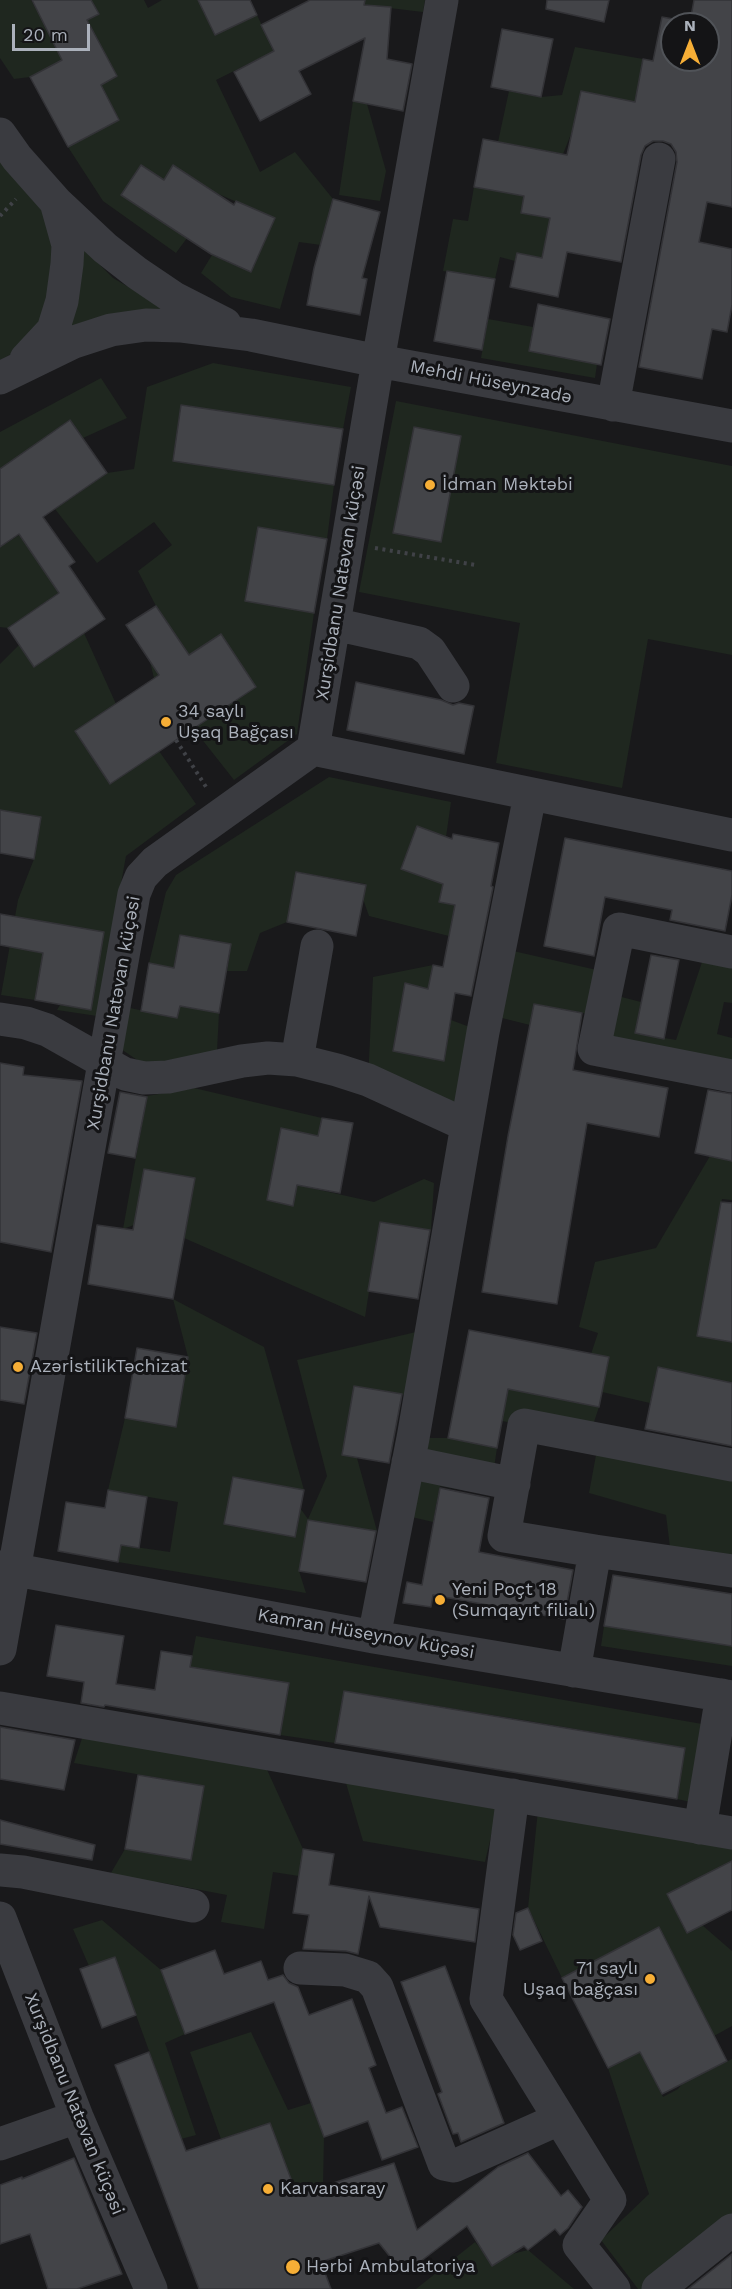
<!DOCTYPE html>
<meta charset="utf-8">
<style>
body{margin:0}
#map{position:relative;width:732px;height:2289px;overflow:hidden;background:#19191b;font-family:"Work Sans",sans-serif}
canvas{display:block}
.north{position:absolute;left:660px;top:12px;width:60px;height:60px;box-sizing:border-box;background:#141416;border:2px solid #505358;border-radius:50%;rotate:0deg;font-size:16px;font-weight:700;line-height:24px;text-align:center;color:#abb1bb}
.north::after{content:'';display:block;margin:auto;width:21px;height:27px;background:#f6ae36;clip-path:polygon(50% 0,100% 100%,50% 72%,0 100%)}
.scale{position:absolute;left:12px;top:24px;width:78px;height:27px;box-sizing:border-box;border:3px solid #abb1bb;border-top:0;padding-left:8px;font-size:18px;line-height:21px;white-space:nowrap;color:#abb1bb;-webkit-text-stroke:4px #141416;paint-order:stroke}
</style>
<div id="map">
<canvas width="732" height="2289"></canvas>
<div class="north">N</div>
<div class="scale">20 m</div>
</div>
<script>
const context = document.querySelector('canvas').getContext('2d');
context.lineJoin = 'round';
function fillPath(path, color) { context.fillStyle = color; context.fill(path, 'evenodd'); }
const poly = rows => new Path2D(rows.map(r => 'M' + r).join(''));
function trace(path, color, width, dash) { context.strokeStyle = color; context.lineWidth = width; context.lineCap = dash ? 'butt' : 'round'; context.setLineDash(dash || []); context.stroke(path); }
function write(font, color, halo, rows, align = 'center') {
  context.font = font + ' "Work Sans",sans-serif'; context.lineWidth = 6; context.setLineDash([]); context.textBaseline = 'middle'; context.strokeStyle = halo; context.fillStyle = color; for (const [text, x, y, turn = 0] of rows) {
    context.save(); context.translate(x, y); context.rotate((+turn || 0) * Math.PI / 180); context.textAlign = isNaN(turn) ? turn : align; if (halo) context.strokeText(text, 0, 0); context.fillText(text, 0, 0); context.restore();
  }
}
fillPath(poly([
 [0,0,31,0,52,38,98,15,91,0,144,0,148,8,162,0,199,0,215,35,257,15,274,51,216,80,260,172,295,152,333,199,321,245,299,242,280,309,231,297,201,273,212,255,251,272,274,218,216,193,173,165,164,180,141,165,121,195,187,238,176,253,103,201,68,147,119,120,101,85,117,76,98,41,30,77,14,79,0,58],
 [365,0,425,0,423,12,364,5],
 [575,47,643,59,635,102,581,91,573,129,563,154,498,142,509,91,541,97,562,95],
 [353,101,367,104,386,171,380,201,339,195],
 [0,162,49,215,57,243,42,332,21,349,0,360],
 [474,187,524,196,521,213,551,218,542,258,517,253,515,261,500,257,495,279,443,271,453,219,468,221],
 [81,246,113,278,166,309,67,331],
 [488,319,533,327,529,351,597,364,595,378,481,358],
 [213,363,351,387,343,429,181,405,173,461,334,485,327,539,258,528,245,601,314,613,297,734,234,780,193,728,256,687,221,634,154,678,150,662,180,642,156,606,138,571,172,545,154,522,97,563,55,509,107,473,134,469,147,387],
 [101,378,127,418,83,438,70,420,0,469,0,432],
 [396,401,732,466,732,655,648,639,622,788,496,763,520,623,359,592],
 [19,535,60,592,8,628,0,627,0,547],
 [84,633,116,704,75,732,110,784,159,751,196,804,126,856,97,1016,57,1010,60,1005,91,1009,103,932,48,923,35,1000,1,995,18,900,34,859,41,817,0,810,0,664,19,645,34,666],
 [329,777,451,802,446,837,417,827,401,868,444,877,439,902,455,905,449,936,369,916,363,899,366,884,297,872,287,922,260,933,247,971,227,971,231,944,181,935,174,968,149,963,166,892,176,875],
 [707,947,732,952,732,1003,724,1002,717,1034,732,1038,732,1076,594,1049,600,1018,583,1013,534,1004,530,1025,486,1014,500,948,610,973,606,993,641,1002,635,1033,676,1040],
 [433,965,428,989,405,983,393,1051,444,1060,451,1020,483,1032,466,1125,368,1080,373,977],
 [180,1006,219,1013,217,1051,200,1057,143,1064,121,1049,130,1008,177,1018],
 [194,1088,322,1118,318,1136,281,1129,267,1200,293,1206,297,1185,374,1202,424,1179,434,1183,431,1230,380,1222,365,1317,184,1238,195,1178,134,1225,123,1229,147,1096],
 [710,1156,732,1161,732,1200,722,1199,697,1336,732,1342,732,1383,658,1367,650,1403,602,1392,609,1358,591,1354,598,1333,579,1327,595,1262,656,1248],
 [173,1299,264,1347,304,1490,233,1478,295,1537,300,1508,308,1519,327,1476,297,1360,416,1332,406,1395,355,1386,342,1455,357,1458,377,1531,308,1520,299,1571,306,1593,118,1562,121,1545,170,1552,178,1502,108,1490,125,1418,176,1426,188,1357],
 [508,1389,599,1407,589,1437,502,1421],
 [413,1438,448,1438,497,1448,490,1495,440,1486,433,1522,399,1514],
 [599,1439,732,1465,732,1571,672,1563,666,1515,589,1493],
 [604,1626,732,1646,732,1666,601,1646],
 [196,1636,708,1725,695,1803,677,1799,685,1748,529,1721,344,1691,335,1743,280,1735,190,1667],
 [84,1732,259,1752,303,1849,299,1876,273,1872,264,1929,221,1922,227,1895,158,1882,95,1900,125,1849,191,1860,204,1786,74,1763],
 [341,1766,501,1793,485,1862,363,1841],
 [539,1800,732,1833,732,1861,667,1894,687,1933,702,1925,732,1951,732,2026,714,2036,659,1927,562,1978,528,1908],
 [102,1920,161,1970,185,2034,165,2043,196,2135,181,2139,115,1957,89,1966,73,1929],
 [251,2032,288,2110,311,2103,324,2137,323,2187,312,2238,270,2123,221,2139,190,2052],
 [644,2050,651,2073,663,2097,678,2089,683,2083,732,2059,732,2230,658,2289,638,2289,601,2240,649,2194,608,2068],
 [475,2242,482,2250,512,2254,528,2250,574,2289,416,2289]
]), '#1f271f');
const building = poly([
 [32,0,91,0,99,14,87,20,117,76,101,85,119,120,68,147,30,77,62,60,32,0],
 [198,0,250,0,257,15,215,35,198,0],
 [310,0,365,0,364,5,391,7,387,59,412,64,403,111,353,101,365,38,299,71,311,94,260,121,234,72,274,51,261,25,310,0],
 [547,0,609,0,604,22,546,9,547,0],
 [694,0,732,0,732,207,707,202,699,242,732,249,732,305,727,332,712,329,702,379,639,367,677,162,676,152,671,144,663,141,653,141,645,146,641,155,621,262,567,252,558,297,510,287,517,253,542,258,550,218,521,213,524,196,474,187,483,139,567,155,581,91,635,102,643,59,653,61,662,17,690,22,694,0],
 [672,24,708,24,708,60,672,60,672,24],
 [502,29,553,39,541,97,491,87,502,29],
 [141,165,164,180,173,165,234,205,236,201,275,218,251,272,211,254,121,195,141,165],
 [333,199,380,212,362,278,367,279,360,315,307,305,314,268,333,199],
 [447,271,495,279,482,350,434,341,447,271],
 [538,304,610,319,601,365,529,351,538,304],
 [181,405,343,429,334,485,173,461,181,405],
 [70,420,107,473,43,517,75,562,69,566,105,619,34,667,8,628,59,593,19,534,0,547,0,469,70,420],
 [414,427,461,436,441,542,393,533,414,427],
 [258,527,327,539,314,613,245,601,258,527],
 [156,606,189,655,221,634,256,687,110,784,75,731,159,675,126,625,156,606],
 [356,682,441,700,453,705,459,703,474,706,464,754,347,730,356,682],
 [0,810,41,817,34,859,0,853,0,810],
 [417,826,452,839,453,834,499,843,491,886,493,887,471,996,455,993,444,1061,393,1051,405,983,428,989,433,965,443,967,455,905,439,902,443,884,401,869,417,826],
 [565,838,732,871,732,895,725,931,670,920,672,910,605,897,594,956,544,946,565,838],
 [296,872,366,885,356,936,287,922,296,872],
 [0,914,104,932,91,1010,35,1000,43,953,0,945,0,914],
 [180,935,231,944,219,1013,180,1006,177,1018,141,1011,149,963,174,968,180,935],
 [651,955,679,960,664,1039,635,1033,651,955],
 [534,1004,582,1013,573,1070,668,1088,659,1137,587,1123,557,1304,482,1292,508,1136,534,1004],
 [0,1063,24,1067,23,1075,82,1081,51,1252,0,1242,0,1063],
 [708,1090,732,1094,732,1161,695,1153,708,1090],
 [120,1092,147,1097,135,1158,108,1153,120,1092],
 [322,1118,353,1123,340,1193,297,1185,293,1206,267,1200,281,1128,318,1136,322,1118],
 [144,1169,195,1178,173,1299,88,1284,97,1225,133,1230,144,1169],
 [721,1202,732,1203,732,1342,697,1336,721,1202],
 [380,1222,430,1230,418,1299,368,1291,380,1222],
 [0,1327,37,1333,24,1404,0,1400,0,1327],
 [469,1330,609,1357,599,1407,508,1389,497,1448,448,1438,469,1330],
 [137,1348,188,1357,176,1427,125,1418,137,1348],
 [658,1367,732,1383,732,1446,645,1429,658,1367],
 [354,1386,402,1394,389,1463,342,1455,354,1386],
 [233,1477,304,1490,295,1537,224,1524,233,1477],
 [440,1488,489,1498,479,1552,573,1570,564,1619,433,1595,431,1607,403,1603,407,1582,422,1585,440,1488],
 [108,1490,147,1497,139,1548,121,1545,118,1562,58,1551,66,1502,105,1508,108,1490],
 [308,1520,376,1531,366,1582,299,1571,308,1520],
 [613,1575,732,1594,732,1646,604,1626,613,1575],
 [56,1625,124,1636,116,1684,155,1690,161,1651,192,1656,190,1667,289,1683,280,1735,105,1705,104,1707,81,1703,84,1682,47,1676,56,1625],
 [344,1691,685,1748,677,1799,335,1743,344,1691],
 [0,1727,75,1740,64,1790,0,1779,0,1727],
 [138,1775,204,1786,191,1860,125,1849,138,1775],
 [0,1820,95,1845,92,1860,0,1844,0,1820],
 [303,1849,334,1854,329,1885,479,1909,475,1942,380,1927,369,1896,358,1954,346,1951,303,1949,309,1915,293,1913,303,1849],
 [732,1861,732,1910,687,1933,667,1894,732,1861],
 [528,1908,542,1941,520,1950,513,1935,516,1913,528,1908],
 [659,1927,727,2061,662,2094,640,2052,608,2068,562,1978,659,1927],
 [215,1950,224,1974,261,1961,268,1980,283,1975,289,1983,298,1987,309,2015,352,1999,376,2065,369,2068,386,2113,402,2107,418,2147,382,2160,368,2121,324,2137,274,2002,185,2034,161,1970,215,1950],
 [115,1957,136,2015,102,2028,80,1969,115,1957],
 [445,1966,504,2123,461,2142,458,2133,453,2134,438,2094,442,2092,401,1982,445,1966],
 [149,2052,186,2151,270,2123,297,2195,394,2163,417,2230,498,2167,528,2153,561,2196,568,2190,582,2207,568,2228,560,2235,555,2229,528,2250,524,2246,492,2266,467,2226,404,2274,379,2243,321,2262,331,2289,199,2289,115,2065,149,2052],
 [74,2158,122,2274,77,2289,48,2289,30,2234,0,2244,0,2185,22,2177,22,2179,74,2158],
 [732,2254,732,2289,688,2289,732,2254]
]);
fillPath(building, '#434448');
trace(building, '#333337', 1.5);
trace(poly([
 [0,216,16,199],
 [375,548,475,565],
 [176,740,208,790]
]), '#404247', 4, [3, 4.5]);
trace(poly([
 [0,134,17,158,56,202,105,248,137,273,174,298,225,324],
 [26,359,53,330,62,301,67,264,68,245,56,202],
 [0,378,74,342,111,330,146,325,180,326,251,335,378,361,732,426],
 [613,405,659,159],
 [334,624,419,643,430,651,453,686],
 [313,749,732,835],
 [732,952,619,929,594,1049,732,1076],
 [0,1019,26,1023,47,1030,125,1074,144,1078,168,1077,242,1061,268,1058,297,1060,337,1070,368,1080,466,1125],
 [297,1060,317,946],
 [408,1462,514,1484],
 [595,1551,504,1536,524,1425,732,1465],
 [0,1567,374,1637,732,1697],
 [374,1637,413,1438,483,1032,530,795],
 [0,1649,134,894,141,877,155,862,313,749,378,361,442,0],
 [574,1671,595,1551,732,1571],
 [0,1708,732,1833],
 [513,1795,486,1999,610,2200,579,2245,614,2289],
 [700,1828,722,1695],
 [0,1870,23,1872,193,1906],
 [0,1918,77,2117,151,2289],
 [300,1968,345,1970,368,1977,377,1987,444,2164,454,2166,559,2119],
 [0,2144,77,2117],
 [658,2289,732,2230]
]), '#3a3b40', 33);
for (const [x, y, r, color] of [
 [430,485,6,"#f6ae36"],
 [166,722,6,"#f6ae36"],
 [18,1367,6,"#f6ae36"],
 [440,1600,6,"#f6ae36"],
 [650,1979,6,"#f6ae36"],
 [268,2189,6,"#f6ae36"],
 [293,2267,8,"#f6ae36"]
]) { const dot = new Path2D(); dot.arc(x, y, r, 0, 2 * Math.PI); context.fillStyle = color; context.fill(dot); trace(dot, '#141416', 2); }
write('18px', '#abb1bb', '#141416', [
 ["Mehdi Hüseynzadə",491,382,11],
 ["Xurşidbanu Natəvan küçəsi",341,583,-81],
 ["Xurşidbanu Natəvan küçəsi",114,1013,-80],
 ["Kamran Hüseynov küçəsi",366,1634,10],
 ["Xurşidbanu Natəvan küçəsi",74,2104,68]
]);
write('18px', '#abb1bb', '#141416', [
 ["İdman Məktəbi",442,485],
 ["34 saylı",178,712],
 ["Uşaq Bağçası",178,733],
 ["AzərİstilikTəchizat",30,1367],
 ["Yeni Poçt 18",452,1590],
 ["(Sumqayıt filialı)",452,1611],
 ["71 saylı",638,1969,"right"],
 ["Uşaq bağçası",638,1990,"right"],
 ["Karvansaray",280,2189],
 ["Hərbi Ambulatoriya",306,2267]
], 'left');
</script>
